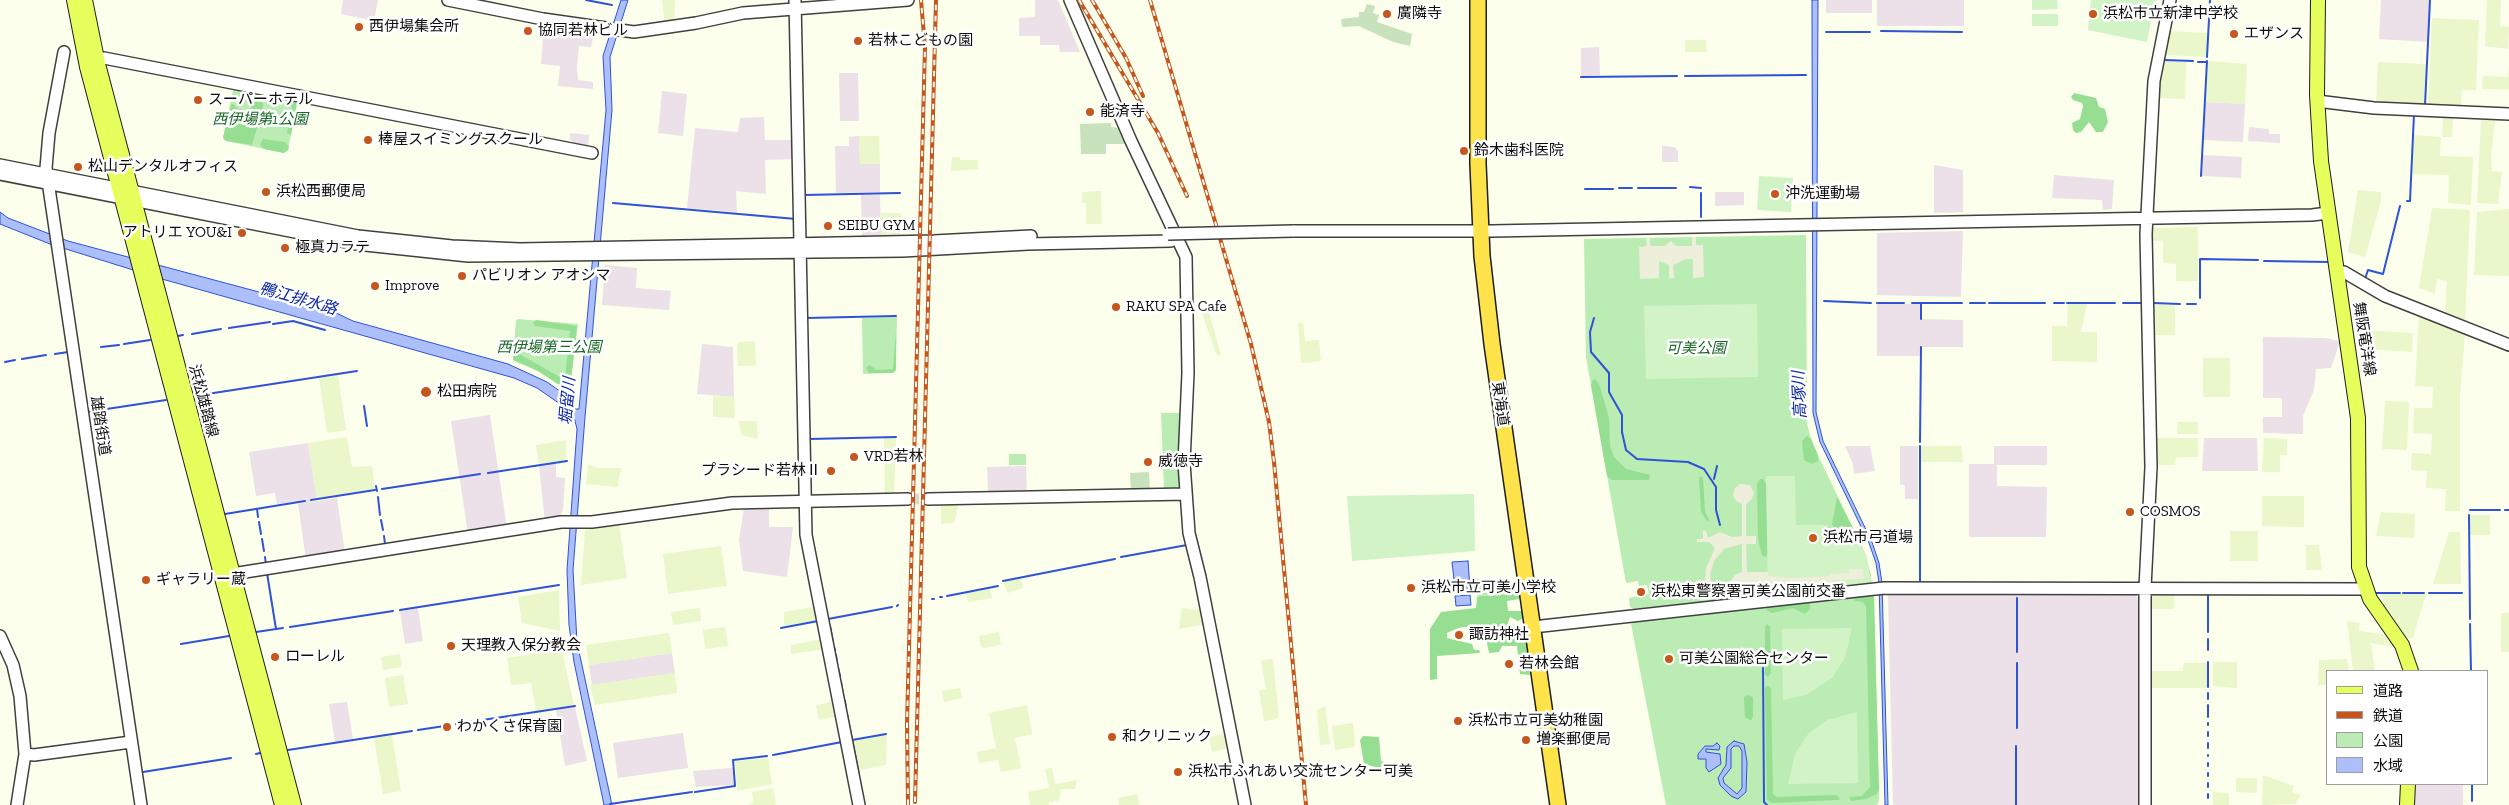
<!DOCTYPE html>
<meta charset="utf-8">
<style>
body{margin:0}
#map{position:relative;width:2509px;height:805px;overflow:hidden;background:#fbffec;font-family:"Zilla Slab","Noto Sans JP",serif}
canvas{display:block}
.legend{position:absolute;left:2326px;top:670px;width:162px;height:115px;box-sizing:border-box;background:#fff;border:1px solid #9e9e9e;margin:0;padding:6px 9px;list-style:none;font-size:15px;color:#0d0d0d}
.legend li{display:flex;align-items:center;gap:10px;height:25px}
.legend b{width:25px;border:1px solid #9e9e9e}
</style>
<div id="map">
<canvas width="2509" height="805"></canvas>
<ul class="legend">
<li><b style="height:6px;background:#e7ff5c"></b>道路</li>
<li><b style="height:6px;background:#c6561b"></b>鉄道</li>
<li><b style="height:14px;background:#bbecb3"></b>公園</li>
<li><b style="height:14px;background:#adbffa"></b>水域</li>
</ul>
</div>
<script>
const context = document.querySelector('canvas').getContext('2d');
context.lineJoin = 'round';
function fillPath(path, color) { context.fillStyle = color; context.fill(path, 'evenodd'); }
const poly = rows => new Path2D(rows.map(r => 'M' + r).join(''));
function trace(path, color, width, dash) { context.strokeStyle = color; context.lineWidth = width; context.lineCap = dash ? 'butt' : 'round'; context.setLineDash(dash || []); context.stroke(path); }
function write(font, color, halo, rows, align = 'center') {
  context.font = font + ' "Zilla Slab","Noto Sans JP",serif'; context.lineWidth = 5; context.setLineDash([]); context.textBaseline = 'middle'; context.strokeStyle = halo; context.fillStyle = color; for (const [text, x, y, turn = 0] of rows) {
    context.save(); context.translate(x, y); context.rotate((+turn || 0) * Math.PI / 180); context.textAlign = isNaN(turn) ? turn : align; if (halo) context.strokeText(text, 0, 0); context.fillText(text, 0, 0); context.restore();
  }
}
fillPath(poly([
 [343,0,378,0,374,21,341,14],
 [1035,0,1058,0,1080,52,1060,52,1059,45,1040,45,1040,36,1019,36,1019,18,1035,17],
 [1826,0,1872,0,1872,13,1826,13],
 [1877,0,1964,0,1964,26,1877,26],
 [2381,0,2430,0,2428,42,2379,39],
 [544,24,595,30,591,47,579,46,577,66,578,80,593,82,593,89,558,86,560,66,541,64],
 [1599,47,1600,75,1581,76,1581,48],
 [839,73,858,73,859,121,840,121],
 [662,91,687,94,683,136,658,133],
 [2206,102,2245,104,2243,142,2204,140],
 [764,117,765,140,794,140,795,159,765,160,766,194,736,191,737,212,687,208,695,128,738,132,740,118],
 [2249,127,2269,129,2269,134,2280,134,2280,143,2248,141],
 [570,133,589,135,588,147,573,146,573,141,570,140],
 [859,136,860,164,880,164,880,192,836,193,835,146,849,146,849,137],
 [1662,146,1674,147,1678,151,1678,162,1662,162],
 [2203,155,2242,157,2241,178,2202,176],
 [1934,165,1963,170,1963,212,1934,213],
 [2054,175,2114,180,2112,209,2103,210,2102,200,2052,198],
 [1715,192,1744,192,1744,205,1715,206],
 [861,195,880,195,881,235,862,236],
 [1963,231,1961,297,1877,295,1877,233],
 [605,265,637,268,636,288,671,291,669,310,602,305],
 [1877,304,1922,304,1922,319,1963,320,1963,347,1920,347,1920,356,1877,356],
 [2263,337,2325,338,2340,341,2331,368,2316,369,2314,390,2303,416,2303,434,2263,433,2263,417,2282,417,2282,398,2263,398],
 [702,344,733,347,734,397,697,394],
 [490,415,507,528,468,534,451,421],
 [2204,438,2257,438,2258,471,2202,471],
 [308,443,317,498,311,499,311,502,337,498,345,553,306,559,298,504,305,503,305,500,277,504,275,493,256,496,249,452],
 [1845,446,1870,446,1875,471,1854,474,1853,464],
 [1900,446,1918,446,1918,499,1905,499,1905,485,1900,485],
 [1994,446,2047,446,2047,465,1997,465,1997,486,2047,487,2046,537,1969,537,1969,464,1994,464],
 [556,463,556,477,565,478,563,510,559,519,545,522,539,466],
 [1026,466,1027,493,988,492,987,467],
 [769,504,769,527,793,527,787,577,743,571,739,540,744,508],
 [1892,593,2133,594,2142,602,2141,805,1893,805,1888,596],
 [418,608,423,641,405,644,400,611],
 [672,653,675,673,592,685,589,665],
 [347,702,353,739,335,742,329,704],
 [575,707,587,761,565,766,556,710],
 [683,733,688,768,618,778,613,743],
 [732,768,734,785,696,787,693,771],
 [2412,784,2463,784,2463,805,2411,805]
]), '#ece0e9');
fillPath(poly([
 [662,0,675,0,674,23,665,24],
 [2487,0,2501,0,2500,26,2509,27,2508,49,2485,46],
 [2432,18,2479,20,2476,90,2462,90,2461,109,2428,107],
 [2169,31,2208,33,2207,57,2164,55],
 [1685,40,1706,40,1707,52,1685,52],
 [2162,61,2186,62,2185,99,2157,98],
 [2208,61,2247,64,2245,104,2206,102],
 [2378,62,2426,64,2424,107,2376,103],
 [2509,65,2509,89,2482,89,2483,76,2508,77],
 [2443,117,2453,117,2452,137,2442,137],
 [2481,120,2495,120,2491,158,2492,171,2502,172,2498,204,2477,203],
 [2413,135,2441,137,2440,156,2473,157,2471,205,2448,203,2449,175,2412,174],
 [859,136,879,136,880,164,860,164],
 [952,157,960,157,960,160,978,160,978,169,951,171],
 [2358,190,2381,192,2381,202,2365,257,2348,252],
 [1101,191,1102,224,1086,224,1086,203,1082,203,1082,192],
 [2432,208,2470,210,2465,322,2445,316,2447,281,2437,279,2435,294,2419,288],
 [2509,209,2509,276,2474,275,2477,212],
 [881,213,901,213,900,235,881,235],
 [2198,227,2198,281,2176,281,2176,264,2163,263,2163,241,2150,241,2150,228],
 [2068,304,2087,304,2081,332,2097,332,2097,362,2052,361,2052,326,2067,326],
 [2151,305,2175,305,2175,335,2151,335],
 [1209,312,1221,355,1217,356,1202,314],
 [2419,314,2465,334,2460,396,2460,511,2445,511,2446,489,2426,488,2427,471,2411,470,2412,453,2431,454,2432,434,2413,433,2414,408,2432,408,2433,387,2415,386],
 [1298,323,1303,323,1305,341,1319,340,1321,361,1301,363],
 [2365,330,2413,333,2412,352,2364,349],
 [755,341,756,366,738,366,737,344,740,342],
 [2203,358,2230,358,2230,397,2203,397],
 [338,375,346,430,327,433,319,378],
 [713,395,734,397,735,418,713,417],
 [2385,401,2409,402,2407,450,2382,449],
 [739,421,757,421,758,439,741,435],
 [2178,422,2198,422,2198,434,2177,434],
 [347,437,352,467,372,466,375,489,317,498,308,443],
 [884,438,896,438,894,494,885,494],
 [2154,438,2198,438,2198,457,2176,457,2175,465,2154,465],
 [2264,438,2287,439,2287,455,2280,455,2280,472,2262,472],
 [566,440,566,460,539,464,536,445],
 [1921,446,1961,446,1963,462,1921,462],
 [588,464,598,468,622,468,619,476,618,487,586,484],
 [2262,496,2304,496,2304,527,2262,526],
 [941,502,959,502,954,523,941,524],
 [2381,512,2415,514,2414,538,2376,536],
 [2469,515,2490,515,2490,535,2470,535],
 [619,523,627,578,581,585,585,530],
 [2230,531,2258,531,2258,561,2230,561],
 [2449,532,2460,532,2461,584,2433,584],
 [2306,545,2319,545,2322,570,2306,570],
 [721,546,727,586,668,594,663,554],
 [1021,578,1023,588,1008,593,1003,582],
 [990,588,992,598,968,602,966,593],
 [559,590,560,631,522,623,518,597],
 [2151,594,2174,594,2174,609,2149,609],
 [2381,594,2426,594,2413,638,2403,639,2377,601,2383,600],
 [817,606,819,620,784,626,784,612],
 [700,608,701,621,673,625,671,612],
 [1182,608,1193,610,1203,608,1206,624,1179,629],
 [2501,613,2509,613,2509,652,2501,652],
 [2347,621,2360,623,2359,631,2390,635,2397,647,2371,643,2375,671,2353,671],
 [725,627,728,646,705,649,703,630],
 [999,632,1001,645,984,648,981,647,979,636],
 [669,633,672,653,589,665,586,645],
 [823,639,825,649,791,654,791,645],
 [560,650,562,652,574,705,536,711,531,683,511,685,507,658],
 [400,654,402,667,383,670,381,657],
 [1271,659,1273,661,1279,716,1277,719,1264,721,1259,691,1266,689,1261,661],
 [2347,659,2349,671,2328,671,2328,685,2318,685,2319,660],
 [2213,662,2237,662,2237,688,2213,686],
 [2184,663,2208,663,2208,688,2151,688,2149,671,2183,671],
 [675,673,677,693,595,705,590,685],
 [403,675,408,704,389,707,385,678],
 [960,688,962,698,944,702,942,691],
 [835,701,838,716,819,720,816,705],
 [1027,705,1032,734,1015,738,1021,768,1001,772,998,760,979,763,977,752,996,748,989,713],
 [1325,706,1330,744,1320,745,1317,710],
 [1353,723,1355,747,1335,750,1332,726],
 [887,734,886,765,859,770,853,741],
 [1223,734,1228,737,1230,748,1212,752,1209,737],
 [392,735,401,791,383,794,374,738],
 [768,758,772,784,737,791,735,761],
 [1052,768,1055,784,1077,780,1075,789,1061,789,1059,801,1049,802,1049,805,1030,805,1028,792,1049,788,1045,769],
 [2263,775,2294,786,2292,792,2301,795,2295,804,2262,805],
 [2236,778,2257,778,2257,793,2236,792],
 [773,788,776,805,748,805,754,802,752,792],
 [2213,792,2229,793,2229,805,2213,805],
 [1137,794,1139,805,1119,805,1118,798]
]), '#e9f7cb');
fillPath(poly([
 [236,87,295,99,297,103,288,150,284,153,226,141,223,138,233,90],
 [1806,235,1807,424,1813,445,1866,555,1872,583,1634,609,1630,607,1629,598,1649,594,1647,585,1639,586,1638,581,1626,583,1586,357,1584,239],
 [897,317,896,370,893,373,863,374,862,318],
 [518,319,578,324,570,388,564,388,538,371,513,360,516,320],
 [1161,413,1182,413,1182,487,1164,490],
 [1009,454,1026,454,1026,465,1009,465],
 [1475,578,1491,582,1519,584,1521,594,1477,596],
 [1874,594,1879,801,1877,805,1666,805,1631,624,1634,619]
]), '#bbecb3');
fillPath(poly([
 [2074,93,2096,98,2099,107,2105,109,2108,122,2103,132,2096,132,2089,122,2081,132,2076,133,2073,130,2072,123,2080,119,2083,106,2082,103,2073,100,2071,97],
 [271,95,295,99,297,103,291,135,287,133,292,106,272,100],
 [257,100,263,103,263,107,252,145,226,141,223,138,231,105,233,104,237,108,236,122,246,124,249,120,252,104],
 [263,139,285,142,289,147,288,150,284,153,264,149,260,145],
 [536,320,577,326,570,388,564,388,538,371,513,360,514,348,517,345,521,355,560,377,565,377,570,331,535,326,533,323],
 [896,332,896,370,893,373,869,373,866,368,869,365,877,370,893,369],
 [1595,379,1599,384,1609,418,1610,446,1614,457,1626,469,1650,475,1649,480,1612,480,1607,476,1591,385,1593,380],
 [1807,436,1811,439,1818,455,1818,461,1812,464,1804,460,1802,441],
 [1701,476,1703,478,1705,512,1709,520,1707,521,1701,512,1699,478],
 [1760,479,1763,479,1766,484,1768,554,1765,557,1762,555,1758,539,1757,484],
 [1837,497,1862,546,1871,575,1869,583,1816,589,1849,530,1837,529,1832,525],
 [1517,594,1520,597,1519,599,1507,601,1508,611,1522,611,1524,618,1518,621,1510,617,1505,632,1526,636,1530,675,1520,674,1517,646,1502,646,1499,652,1489,653,1486,638,1477,627,1472,626,1458,628,1447,633,1447,638,1472,644,1474,650,1479,650,1480,653,1437,656,1437,679,1430,680,1430,629,1441,612,1476,608,1477,597,1480,596],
 [1872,594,1874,597,1879,790,1877,794,1866,799,1851,801,1849,797,1862,796,1870,787,1866,606,1863,602,1855,601,1853,597],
 [1810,602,1810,609,1805,614,1793,608,1772,613,1766,610,1767,606],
 [1767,624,1770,627,1771,673,1768,677,1765,674,1765,627],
 [1768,685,1771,689,1773,794,1777,797,1836,795,1840,798,1838,800,1772,803,1767,800,1765,688],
 [1747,695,1753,697,1753,717,1751,720,1745,718,1744,697],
 [1363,736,1379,737,1381,761,1401,768,1401,774,1364,764,1360,740]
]), '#96de91');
fillPath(poly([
 [1367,4,1375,6,1373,13,1379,15,1377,22,1412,34,1410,46,1393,42,1359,26,1342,27,1341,19,1359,17,1359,12,1364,12],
 [1111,123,1111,127,1120,128,1126,144,1106,144,1106,154,1081,154,1080,124],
 [1149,472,1150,491,1131,491,1130,473]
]), '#c7e2bc');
fillPath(poly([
 [2032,0,2057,0,2058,9,2032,10],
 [2091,0,2155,0,2147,42,2088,30],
 [2032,14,2058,14,2058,26,2032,26],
 [1759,176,1793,178,1791,212,1757,210],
 [1757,304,1758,377,1646,379,1644,306],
 [1766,476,1795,476,1796,525,1828,525,1828,530,1854,529,1866,555,1872,583,1768,594],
 [1474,494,1475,551,1352,561,1347,496],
 [1852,628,1845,658,1832,678,1806,695,1783,700,1782,629],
 [1857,712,1858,783,1788,784,1795,754,1808,734,1827,720]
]), '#d2f3c6');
fillPath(poly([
 [1692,237,1696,237,1696,245,1703,245,1704,277,1693,278,1693,259,1686,259,1673,265,1674,278,1669,278,1669,265,1659,261,1659,278,1640,279,1639,247,1647,246,1646,238,1650,238,1650,246,1665,246,1671,241,1676,246,1692,246],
 [1740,484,1750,485,1754,494,1751,500,1746,504,1746,536,1756,536,1756,544,1746,544,1747,572,1768,572,1768,576,1793,578,1829,576,1830,574,1849,573,1849,569,1863,569,1864,579,1832,580,1829,585,1813,585,1813,589,1800,591,1800,588,1768,588,1768,594,1742,597,1740,590,1734,588,1728,591,1726,599,1716,600,1709,591,1705,579,1706,568,1715,548,1709,542,1697,542,1697,539,1703,539,1703,530,1706,531,1708,538,1720,532,1732,537,1742,536,1742,504,1736,501,1733,495,1735,488],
 [1742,544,1742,572,1735,575,1724,589,1714,588,1711,583,1710,574,1714,561,1724,549]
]), '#edefdb');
const water = poly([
 [621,0,628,0,610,57,612,110,585,417,573,570,577,642,612,805,604,805,574,662,569,625,567,570,577,429,574,417,563,406,537,388,514,378,162,279,50,244,0,224,0,212,8,218,68,241,334,312,353,321,508,364,547,382,564,394,576,409,579,409,606,110,603,56,621,0],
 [1812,0,1818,0,1816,412,1823,441,1872,542,1879,563,1882,583,1888,805,1885,805,1879,583,1876,563,1869,543,1820,442,1813,413,1812,0],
 [1468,561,1470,588,1455,589,1452,562,1468,561],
 [1470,595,1471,605,1456,606,1455,596,1470,595],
 [1734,741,1744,744,1747,762,1746,792,1738,799,1731,796,1720,785,1718,778,1726,765,1727,747,1734,741],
 [1734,746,1739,746,1742,751,1742,788,1737,794,1724,783,1723,778,1731,768,1731,749,1734,746],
 [1717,743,1720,746,1719,750,1706,749,1706,752,1720,754,1721,764,1709,772,1706,768,1706,759,1698,759,1698,754,1705,746,1713,746,1717,743]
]);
fillPath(water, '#adbffa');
trace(water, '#2f52d7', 1);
trace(poly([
 [586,0,612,5],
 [1881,31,1962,32],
 [1826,32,1870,32],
 [2207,57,2210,0],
 [2164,60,2193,61],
 [2198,62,2207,62],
 [1685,76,1806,75],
 [1581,77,1677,76],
 [2425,105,2430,0],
 [2201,176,2207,61],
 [1690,187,1701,188],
 [1619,188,1632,188],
 [1638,188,1676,188],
 [1585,189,1613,189],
 [1701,193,1701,217],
 [804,195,900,193],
 [2407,201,2410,201,2414,114],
 [613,203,796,219],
 [2264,261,2329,262],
 [2365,279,2368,270,2383,274,2400,206],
 [2200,298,2200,259,2258,260],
 [1824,301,1871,303],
 [1877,303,1904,303],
 [1912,303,1962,303],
 [1921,303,1921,319],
 [1970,303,1985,303],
 [1989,303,2045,303],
 [2054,303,2064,303],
 [2067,303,2115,303],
 [2123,303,2142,303],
 [2153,303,2180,304],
 [2187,304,2196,304],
 [806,318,896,316],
 [1594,318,1590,332,1591,352,1609,373,1609,392,1622,415,1622,432,1626,450,1637,459,1688,462,1704,469,1716,487,1716,510,1720,525],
 [273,324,293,321,325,330],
 [229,328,270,322],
 [192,334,221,329],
 [178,336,183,335],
 [124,344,150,340],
 [101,347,119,345],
 [55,354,68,352],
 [22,359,46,355],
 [5,362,15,360],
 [194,396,357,371],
 [364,406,367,426],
 [87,412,166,400],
 [809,439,896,437],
 [1920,442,1921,347],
 [488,473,567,461],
 [1714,479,1717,466],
 [376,486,377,491],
 [382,489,480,474],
 [378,497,380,515],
 [311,500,375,490],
 [257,509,258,517],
 [2470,510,2500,510],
 [2505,510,2509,510],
 [225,514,305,501],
 [2469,515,2470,619],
 [381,520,383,530],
 [259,522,261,534],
 [384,536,385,544],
 [262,539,264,551],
 [265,557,266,565],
 [1121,557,1187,545],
 [267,573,276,629],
 [1003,581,1115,559],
 [1920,583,1920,446],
 [2375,593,2400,593],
 [2403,593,2424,593],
 [2429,593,2462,593],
 [947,596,998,586],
 [940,597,942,597],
 [932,599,934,599],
 [897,606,898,605],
 [400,610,559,585],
 [828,619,892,607],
 [2470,624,2471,671],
 [830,626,833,642],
 [290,627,393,611],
 [781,628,818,621],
 [256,632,283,628],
 [2208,632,2208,593],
 [181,644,229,636],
 [834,647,835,650],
 [2208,650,2208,639],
 [2017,652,2017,598],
 [836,655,837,663],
 [838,668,840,676],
 [1763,668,1764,802,1767,805],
 [841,682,843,695],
 [2208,687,2208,662],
 [2208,699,2208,693],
 [845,701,846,709],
 [2208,705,2208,717],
 [847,714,859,775],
 [456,724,575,706],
 [2208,725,2208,723],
 [2017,728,2017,663],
 [418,730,451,725],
 [2208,732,2208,736],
 [852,740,886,734],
 [2208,748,2208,743],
 [288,750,412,731],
 [256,754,260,753],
 [773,755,842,742],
 [2208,755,2208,756],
 [2208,766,2208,763],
 [143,772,231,758],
 [2208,773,2208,776],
 [2208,783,2208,787],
 [2472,784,2472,801],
 [695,792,735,786,733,760,767,756],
 [2208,798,2208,794],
 [610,804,692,792],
 [2016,805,2016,746]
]), '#2f52d7', 2);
trace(poly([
 [908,499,928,499]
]), '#d7dbcb', 11, [11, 5.5]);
const minor = poly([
 [448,0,543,19,634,32,696,23,743,13,908,0],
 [795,0,806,535,859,805],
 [1070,0,1131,141,1186,257,1188,373,1184,463,1189,533,1200,577,1245,805],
 [64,52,49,133,46,168,141,805],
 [97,59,104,58,592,153],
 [2317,101,2374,108,2509,114],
 [0,165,358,236,452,246,520,249,790,244,934,241,1031,236],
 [0,174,356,244,468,256,903,251,1028,244,1171,241],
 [1293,231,1492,231,2312,215,2328,213],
 [2337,273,2344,272,2385,296,2509,345],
 [928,499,1186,494],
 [226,575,561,522,592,522,732,503,908,499],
 [1533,627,1884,588,2365,589],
 [0,636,13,665,20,696,25,754,17,805],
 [25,754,34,755,131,742],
 [2145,805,2145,588,2151,467,2146,234,2154,81,2170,0]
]);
const major = poly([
 [74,0,87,67,282,805],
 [85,0,98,64,294,805],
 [2318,0,2317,95,2321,161,2358,418,2359,567,2370,599,2402,645,2411,671],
 [2407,805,2408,784]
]);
const highway = poly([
 [1478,0,1478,164,1482,256,1492,344,1558,805]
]);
trace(minor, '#404040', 14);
trace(major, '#1e1e1e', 16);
trace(highway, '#1e1e1e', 18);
trace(minor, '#fff', 11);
trace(major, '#e7ff5c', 14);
trace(highway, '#fee34b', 15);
const rail = poly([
 [1079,0,1158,133,1187,196],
 [1092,0,1126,58,1143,96],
 [1150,0,1251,344,1269,422,1274,462,1306,805],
 [915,802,936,0],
 [908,805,907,723,925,47,921,0]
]);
trace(rail, '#c6561b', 4);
trace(rail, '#fff', 2, [5.5]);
const minorBridge = poly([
 [1168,234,1293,231]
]);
trace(minorBridge, '#404040', 14, []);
trace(minorBridge, '#fff', 11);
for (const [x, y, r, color] of [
 [1387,14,5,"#c6561b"],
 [2093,14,5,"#c6561b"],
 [359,27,5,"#c6561b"],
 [528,31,5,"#c6561b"],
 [2234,34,5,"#c6561b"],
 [858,41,5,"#c6561b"],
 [198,100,5,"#c6561b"],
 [1090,112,5,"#c6561b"],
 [368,140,5,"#c6561b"],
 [1464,151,5,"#c6561b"],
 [78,167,5,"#c6561b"],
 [266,192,5,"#c6561b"],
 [1775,194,5,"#c6561b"],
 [828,226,5,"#c6561b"],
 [242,233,5,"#c6561b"],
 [285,248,5,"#c6561b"],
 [462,276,5,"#c6561b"],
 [375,286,5,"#c6561b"],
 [1116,307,5,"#c6561b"],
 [426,392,6,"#c6561b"],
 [854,457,5,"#c6561b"],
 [1148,462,5,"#c6561b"],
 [831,471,5,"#c6561b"],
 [2130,512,5,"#c6561b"],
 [1813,538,5,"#c6561b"],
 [146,580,5,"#c6561b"],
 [1411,588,5,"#c6561b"],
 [1641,592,5,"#c6561b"],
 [1459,635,5,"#c6561b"],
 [451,646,5,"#c6561b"],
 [275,657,5,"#c6561b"],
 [1669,659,5,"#c6561b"],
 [1509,664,5,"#c6561b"],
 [1458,721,5,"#c6561b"],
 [447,727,5,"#c6561b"],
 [1112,737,5,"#c6561b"],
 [1526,740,5,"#c6561b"],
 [1178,772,5,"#c6561b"]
]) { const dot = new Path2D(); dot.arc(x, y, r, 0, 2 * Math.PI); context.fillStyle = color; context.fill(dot); trace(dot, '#fff', 2); }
write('15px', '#0d0d0d', '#fff', [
 ["廣隣寺",1397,14],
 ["浜松市立新津中学校",2103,14],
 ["西伊場集会所",369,27],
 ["協同若林ビル",538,31],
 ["エザンス",2244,34],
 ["若林こどもの園",868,41],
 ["スーパーホテル",208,100],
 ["能済寺",1100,112],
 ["棒屋スイミングスクール",378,140],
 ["鈴木歯科医院",1474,151],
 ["松山デンタルオフィス",88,167],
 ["浜松西郵便局",276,192],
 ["沖洗運動場",1785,194],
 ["SEIBU GYM",838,226],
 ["アトリエ YOU&I",232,233,"right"],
 ["極真カラテ",295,248],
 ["パビリオン アオシマ",472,276],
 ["Improve",385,286],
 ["RAKU SPA Cafe",1126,307],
 ["松田病院",437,392],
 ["VRD若林",864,457],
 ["威徳寺",1158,462],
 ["プラシード若林Ⅱ",821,471,"right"],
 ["COSMOS",2140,512],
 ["浜松市弓道場",1823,538],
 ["ギャラリー蔵",156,580],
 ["浜松市立可美小学校",1421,588],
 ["浜松東警察署可美公園前交番",1651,592],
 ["諏訪神社",1469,635],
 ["天理教入保分教会",461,646],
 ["ローレル",285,657],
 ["可美公園総合センター",1679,659],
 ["若林会館",1519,664],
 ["浜松市立可美幼稚園",1468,721],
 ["わかくさ保育園",457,727],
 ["和クリニック",1122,737],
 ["増楽郵便局",1536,740],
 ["浜松市ふれあい交流センター可美",1188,772]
], 'left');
write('italic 15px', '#196927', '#fff', [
 ["西伊場第1公園",260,120],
 ["西伊場第三公園",549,348],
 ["可美公園",1696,349]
]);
write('15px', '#0d0d0d', '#fff', [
 ["舞阪竜洋線",2364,339,81],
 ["浜松雄踏線",203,401,75],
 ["東海道",1500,404,82],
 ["雄踏街道",100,426,81]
]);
write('italic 16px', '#0d28a7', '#fff', [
 ["鴨江排水路",298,299,16],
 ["高塚川",1800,395,-93],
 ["堀留川",568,401,-85]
]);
</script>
